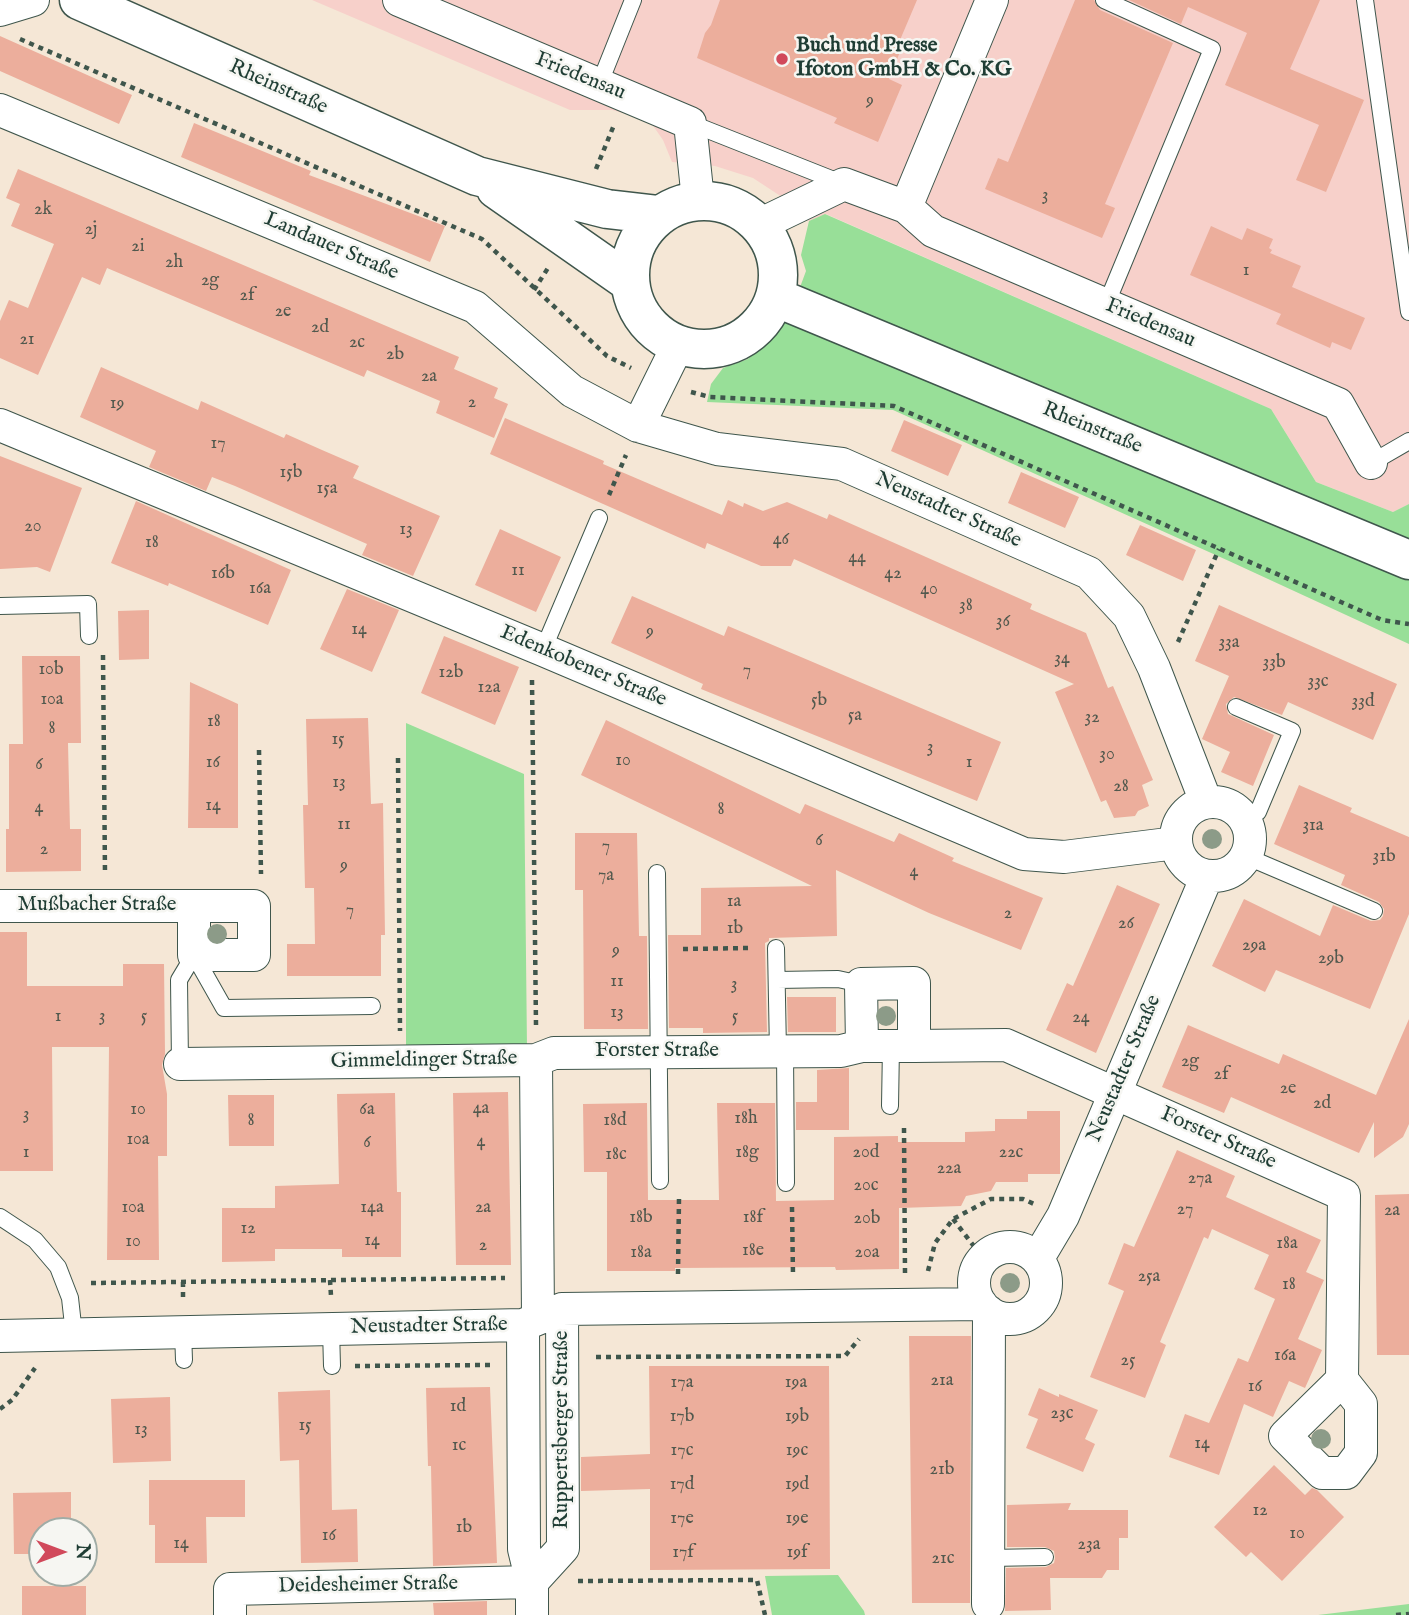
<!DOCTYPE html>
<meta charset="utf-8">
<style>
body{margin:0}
#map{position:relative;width:1409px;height:1615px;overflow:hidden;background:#f5e7d6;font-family:"IM FELL English",serif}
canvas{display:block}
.north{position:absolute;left:28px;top:1517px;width:70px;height:70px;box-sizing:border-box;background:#f6f6f2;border:2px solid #a0aca6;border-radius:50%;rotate:90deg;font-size:19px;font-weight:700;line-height:28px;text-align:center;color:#1f3d34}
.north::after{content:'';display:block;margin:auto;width:24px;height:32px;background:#d1495b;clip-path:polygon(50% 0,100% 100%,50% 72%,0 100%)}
</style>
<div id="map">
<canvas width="1409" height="1615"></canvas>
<div class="north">N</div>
</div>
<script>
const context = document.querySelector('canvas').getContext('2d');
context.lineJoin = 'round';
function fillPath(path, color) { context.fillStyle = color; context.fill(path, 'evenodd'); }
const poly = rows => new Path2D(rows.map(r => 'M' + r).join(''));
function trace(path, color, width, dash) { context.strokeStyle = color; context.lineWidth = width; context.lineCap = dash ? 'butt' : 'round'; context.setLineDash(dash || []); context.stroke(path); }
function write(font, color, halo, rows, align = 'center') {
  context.font = font + ' "IM FELL English",serif'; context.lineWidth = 5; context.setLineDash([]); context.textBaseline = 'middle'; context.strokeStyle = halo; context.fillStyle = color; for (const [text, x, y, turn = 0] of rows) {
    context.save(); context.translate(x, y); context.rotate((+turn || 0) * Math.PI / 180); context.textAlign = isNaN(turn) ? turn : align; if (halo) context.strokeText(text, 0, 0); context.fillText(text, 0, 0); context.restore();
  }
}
fillPath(poly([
 [312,0,1409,0,1409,504,1393,512,1316,482,1271,409,826,214,809,221,782,197,753,178,715,166,672,162,663,140,649,120,612,110,570,110]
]), '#f7d0ca');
fillPath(poly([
 [825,214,1271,409,1316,482,1393,512,1409,504,1409,644,1229,561,893,410,707,402,711,384,723,368,748,359,789,317,806,271,801,255,809,221],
 [406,723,524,774,527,1048,406,1047],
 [838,1575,864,1611,865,1615,772,1615,765,1576],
 [1409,1604,1409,1615,1318,1615]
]), '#98df98');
fillPath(poly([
 [720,0,917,0,900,40,904,42,889,79,902,85,878,142,834,123,837,118,697,58,705,33,711,25],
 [1075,0,1094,0,1100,10,1173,43,1105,204,1115,208,1102,238,985,189,998,158,1008,162],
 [1129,0,1320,0,1290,69,1364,100,1326,192,1296,180,1319,125,1225,85,1247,33,1188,7,1181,24],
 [0,36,132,95,119,124,0,71],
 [194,123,311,171,309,175,445,226,430,262,181,157],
 [18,169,459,357,454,369,498,388,494,398,508,404,494,438,436,413,440,401,367,370,364,377,107,268,100,285,82,277,38,375,0,358,0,321,9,300,28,308,54,244,11,226,20,204,6,198],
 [1211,226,1242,240,1247,228,1273,239,1269,248,1272,250,1270,253,1301,266,1292,287,1365,318,1351,350,1332,342,1330,348,1276,324,1281,314,1190,275],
 [101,367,198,410,201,401,284,438,286,434,322,450,359,466,353,478,440,516,413,576,362,555,367,544,235,486,212,477,206,491,149,467,156,451,80,417],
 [505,418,604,461,603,464,722,515,728,500,743,507,744,503,763,511,787,502,827,519,829,514,1032,604,1030,609,1086,633,1108,688,1113,686,1153,780,1142,785,1149,806,1138,811,1135,816,1114,818,1106,800,1101,802,1055,692,1074,684,794,559,791,566,761,566,707,543,705,549,490,454],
 [904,420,962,445,948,476,891,451],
 [0,456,82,488,50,572,37,567,0,569],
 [1021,472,1079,497,1065,528,1008,503],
 [136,501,291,570,268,625,169,583,168,586,111,563],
 [1140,525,1196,550,1183,581,1126,555],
 [500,529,561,557,536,612,475,585],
 [347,589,399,610,372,672,320,649],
 [632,596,724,636,728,626,1001,742,977,801,701,689,703,684,611,643],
 [1219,605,1397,684,1373,740,1288,702,1282,715,1234,697,1226,704,1228,714,1274,735,1253,786,1221,772,1230,752,1202,739,1229,676,1195,661],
 [149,610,149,659,119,660,118,611],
 [444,636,519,667,495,725,421,693],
 [22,656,80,656,81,743,68,743,70,829,81,829,81,871,6,872,6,829,9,829,9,744,23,744],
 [190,682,238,704,238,828,188,828],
 [368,718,371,804,383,803,385,935,381,935,381,976,287,976,287,944,315,944,314,888,305,888,303,805,308,805,306,719],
 [606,720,800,814,805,804,894,842,899,833,954,858,952,861,1043,898,1021,950,929,913,836,870,837,936,769,938,769,941,765,943,767,1032,703,1033,703,1028,669,1028,668,935,701,935,701,888,812,886,581,775],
 [1299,785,1352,808,1350,812,1409,837,1409,914,1370,1009,1276,970,1265,992,1212,966,1244,899,1320,936,1333,905,1371,921,1380,920,1383,916,1384,909,1379,902,1341,885,1345,875,1274,844],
 [575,833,637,833,639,936,647,936,648,1029,584,1029,583,890,575,890],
 [1117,885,1160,904,1096,1053,1046,1030,1067,983,1073,986],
 [0,932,27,932,27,986,123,986,123,964,164,964,165,1054,162,1065,167,1094,167,1156,158,1156,159,1260,107,1260,109,1047,52,1047,53,1171,0,1171],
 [787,997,836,997,836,1032,788,1032],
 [1409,1019,1409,1124,1403,1137,1374,1158,1374,1122,1359,1153,1231,1097,1224,1113,1162,1087,1188,1025,1279,1064,1283,1054,1376,1095],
 [849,1068,849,1130,796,1130,796,1102,817,1102,817,1070],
 [508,1092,511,1265,456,1265,453,1093],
 [395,1093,397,1192,401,1192,401,1257,342,1257,342,1249,275,1249,275,1261,222,1262,222,1208,275,1208,275,1186,339,1184,337,1094],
 [228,1095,274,1095,274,1146,229,1146],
 [647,1103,648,1200,719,1200,717,1103,775,1103,776,1201,834,1200,834,1137,898,1136,898,1142,965,1142,965,1132,995,1131,995,1119,1027,1119,1027,1111,1060,1111,1060,1174,1028,1174,1028,1182,996,1182,991,1191,966,1196,961,1206,899,1208,899,1269,836,1270,835,1267,675,1268,675,1271,607,1271,607,1172,584,1172,583,1104],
 [1177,1150,1235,1176,1226,1197,1321,1240,1306,1272,1324,1280,1298,1339,1322,1350,1305,1388,1289,1381,1273,1417,1244,1404,1219,1475,1169,1457,1185,1414,1209,1423,1238,1358,1248,1362,1275,1299,1254,1289,1269,1255,1212,1229,1208,1239,1204,1237,1160,1342,1166,1345,1145,1398,1090,1377,1124,1291,1108,1284,1124,1243,1134,1247],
 [1409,1194,1409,1355,1377,1355,1375,1195],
 [909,1336,971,1336,970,1603,912,1603],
 [649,1366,829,1366,830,1569,650,1570,650,1489,581,1491,581,1457,650,1454],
 [490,1387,497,1563,433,1566,431,1466,428,1466,426,1388],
 [1039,1388,1059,1397,1059,1394,1098,1410,1085,1439,1095,1444,1083,1472,1026,1448,1038,1419,1028,1415],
 [330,1390,332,1510,357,1509,358,1562,301,1563,299,1460,280,1461,278,1392],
 [170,1397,171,1461,113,1463,111,1399],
 [1274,1465,1305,1495,1312,1488,1317,1490,1344,1517,1282,1581,1251,1552,1246,1557,1214,1527],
 [149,1480,245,1480,245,1517,206,1517,207,1563,155,1563,155,1525,149,1525],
 [71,1492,71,1531,42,1531,42,1554,14,1554,13,1493],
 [1071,1503,1068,1510,1128,1510,1128,1538,1119,1538,1119,1570,1107,1570,1102,1578,1050,1578,1051,1610,1005,1611,1006,1568,1046,1567,1054,1563,1055,1558,1054,1551,1045,1547,1007,1547,1007,1505],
 [22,1586,86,1586,86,1615,22,1615],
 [487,1601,487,1615,434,1615,433,1603]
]), '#ecae9c');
const lane = poly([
 [1104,0,1212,49,1106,305],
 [1365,0,1409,312],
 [599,85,633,0],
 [690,123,844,184],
 [1371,463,1409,441],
 [0,606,88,604,89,636],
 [543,650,599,518],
 [1236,707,1292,731,1258,812,1245,821],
 [1245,856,1374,911],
 [657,873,660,1181],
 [776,948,778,1051],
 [777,980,838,979,861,984],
 [785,1051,786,1183],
 [180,1064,179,980,194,955,224,1008,372,1006],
 [890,1106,891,1046],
 [0,1217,35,1240,58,1267,70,1298,74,1334],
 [331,1329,332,1366],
 [183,1331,184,1360],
 [989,1558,1045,1557]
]);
const street = poly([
 [399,0,690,123,698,200],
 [0,10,33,0],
 [0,110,475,307,572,391,638,426,717,449,842,464,1089,573,1129,616,1154,668,1206,802],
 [906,207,992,0],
 [759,225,844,184,906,207,933,231,1338,404,1371,463],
 [0,425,543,650,1024,854,1064,857,1176,843],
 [638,426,678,345],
 '1176 839a37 37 0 1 1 74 0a37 37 0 1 1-74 0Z',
 [0,906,254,906,254,955,194,955,194,906],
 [914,1046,914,983,861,984,862,1046,914,1046,1006,1045,1344,1195,1342,1380,1361,1404,1361,1453,1346,1473,1322,1473,1285,1436,1342,1380],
 [536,1060,554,1053,841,1051,862,1046],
 [180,1064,536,1060,538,1318],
 '974 1283a36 36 0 1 1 72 0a36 36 0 1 1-72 0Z',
 [1038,1258,1063,1216,1207,876],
 [523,1325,524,1549,532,1582,532,1615],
 [0,1336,523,1325,562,1309,981,1304],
 [532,1582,563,1548,562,1309],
 [988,1604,989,1312],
 [230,1615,230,1589,532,1582]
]);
const secondary = poly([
 [79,0,477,176,607,209,659,215],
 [496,189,629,282],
 '630 275a74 74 0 1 1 148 0a74 74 0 1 1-148 0Z',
 [775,297,1409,560]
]);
trace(lane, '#3f564c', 18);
trace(street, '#3f564c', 34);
trace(secondary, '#3f564c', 41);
trace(poly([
 [20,39,482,239,607,356,631,368],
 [596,169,614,125],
 [534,290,548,268],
 [691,392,710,397,894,406,1382,620,1409,624],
 [609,495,626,455],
 [1178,642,1219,549],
 [103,655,105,874],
 [532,680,536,1025],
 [259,750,261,874],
 [398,758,400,1031],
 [683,949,751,948],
 [904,1128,905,1273],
 [792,1207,793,1275],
 [953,1219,983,1258],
 [928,1271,935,1243,953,1219,991,1199,1023,1199,1034,1204],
 [678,1274,679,1198],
 [330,1280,331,1296],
 [183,1282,183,1298],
 [91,1283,505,1278],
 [596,1357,845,1356,859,1339],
 [355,1366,490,1365],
 [0,1409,12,1400,35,1368],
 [578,1581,757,1580,765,1615],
 [1396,1615,1409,1614]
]), '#3f564c', 4.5, [5, 5]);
trace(lane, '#fff', 16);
trace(street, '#fff', 32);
trace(secondary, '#fff', 38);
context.fillStyle = '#8c9b88';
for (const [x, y] of [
 [1212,839],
 [217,934],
 [886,1016],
 [1010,1283],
 [1321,1439]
]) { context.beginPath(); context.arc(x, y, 10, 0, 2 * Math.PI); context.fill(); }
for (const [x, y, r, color] of [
 [782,59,7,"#d1495b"]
]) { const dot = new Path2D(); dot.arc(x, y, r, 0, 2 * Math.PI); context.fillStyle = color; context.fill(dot); trace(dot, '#f6f6f2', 2.5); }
write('18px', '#52594e', null, [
 ["9",870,101],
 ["3",1045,196],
 ["2k",43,210],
 ["2j",91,230],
 ["2i",138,247],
 ["2h",174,263],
 ["1",1246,271],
 ["2g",210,281],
 ["2f",247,296],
 ["2e",283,312],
 ["2d",320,328],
 ["21",27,340],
 ["2c",357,343],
 ["2b",395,355],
 ["2a",429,377],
 ["2",472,403],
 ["19",117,404],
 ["17",218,444],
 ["15b",291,473],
 ["15a",327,489],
 ["20",33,527],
 ["13",406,530],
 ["46",781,540],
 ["18",152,543],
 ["44",857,558],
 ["11",518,571],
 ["16b",223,574],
 ["42",893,574],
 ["16a",260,589],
 ["40",929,590],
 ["38",966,606],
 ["36",1003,622],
 ["14",359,630],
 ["9",650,632],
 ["33a",1229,643],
 ["34",1062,659],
 ["33b",1274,663],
 ["10b",51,670],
 ["7",747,671],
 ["12b",451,673],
 ["33c",1318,682],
 ["12a",489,688],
 ["10a",52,700],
 ["5b",819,701],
 ["33d",1363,702],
 ["5a",855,716],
 ["32",1092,718],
 ["18",214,722],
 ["8",52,729],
 ["15",338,740],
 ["3",930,748],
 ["30",1107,755],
 ["10",623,761],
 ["16",213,763],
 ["1",969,763],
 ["6",39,765],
 ["13",339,783],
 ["28",1121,787],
 ["14",213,806],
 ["4",39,808],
 ["8",721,810],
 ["11",344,825],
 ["31a",1313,826],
 ["6",819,841],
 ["7",606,847],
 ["2",44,850],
 ["31b",1384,857],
 ["9",344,866],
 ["4",914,872],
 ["7a",606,876],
 ["1a",734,902],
 ["7",350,911],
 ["2",1008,914],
 ["26",1126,924],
 ["1b",735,929],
 ["29a",1254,946],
 ["9",616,951],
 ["29b",1331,959],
 ["11",617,982],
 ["3",734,985],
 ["13",617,1013],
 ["1",58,1017],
 ["3",102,1017],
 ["5",144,1017],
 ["5",735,1017],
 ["24",1081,1018],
 ["2g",1190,1062],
 ["2f",1221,1075],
 ["2e",1288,1089],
 ["2d",1322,1104],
 ["4a",481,1109],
 ["10",138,1110],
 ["6a",367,1110],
 ["3",26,1115],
 ["18h",746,1119],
 ["8",251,1121],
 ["18d",615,1121],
 ["10a",138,1140],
 ["4",481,1142],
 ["6",367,1143],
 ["1",26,1153],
 ["18g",747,1153],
 ["20d",866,1153],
 ["22c",1011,1153],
 ["18c",616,1155],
 ["22a",949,1169],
 ["27a",1200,1179],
 ["20c",866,1186],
 ["10a",133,1208],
 ["14a",372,1208],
 ["2a",483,1208],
 ["27",1185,1210],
 ["2a",1392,1211],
 ["18b",641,1218],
 ["18f",753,1218],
 ["20b",867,1219],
 ["12",248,1229],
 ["14",372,1241],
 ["10",133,1242],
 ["18a",1287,1244],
 ["2",483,1246],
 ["18e",753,1251],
 ["18a",641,1253],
 ["20a",867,1253],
 ["25a",1149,1277],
 ["18",1289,1285],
 ["16a",1285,1356],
 ["25",1128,1361],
 ["21a",942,1381],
 ["17a",682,1383],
 ["19a",796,1383],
 ["16",1255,1387],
 ["1d",458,1407],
 ["23c",1062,1414],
 ["17b",682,1417],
 ["19b",797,1417],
 ["15",305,1426],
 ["13",141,1430],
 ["14",1202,1444],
 ["1c",459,1446],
 ["17c",682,1451],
 ["19c",797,1451],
 ["21b",942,1470],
 ["17d",682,1485],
 ["19d",797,1485],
 ["12",1260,1511],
 ["17e",682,1519],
 ["19e",797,1519],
 ["1b",464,1528],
 ["10",1297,1534],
 ["16",329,1536],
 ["14",181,1544],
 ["23a",1089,1545],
 ["17f",683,1553],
 ["19f",797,1553],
 ["21c",943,1559]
]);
write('bold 21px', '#1f3d34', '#f6f6f2', [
 ["Buch und Presse",796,47],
 ["Ifoton GmbH & Co. KG",796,71]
], 'left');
write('21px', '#1f3d34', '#f6f6f2', [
 ["Friedensau",580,77,22],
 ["Rheinstraße",278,88,24],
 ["Landauer Straße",331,247,23],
 ["Friedensau",1150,324,23],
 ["Rheinstraße",1092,429,22],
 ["Neustadter Straße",948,511,24],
 ["Edenkobener Straße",583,667,23],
 ["Mußbacher Straße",97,906],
 ["Forster Straße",657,1052],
 ["Gimmeldinger Straße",424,1061,-1],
 ["Neustadter Straße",1125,1069,-67],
 ["Forster Straße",1218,1139,24],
 ["Neustadter Straße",429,1327,-1],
 ["Ruppertsberger Straße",563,1430,-90],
 ["Deidesheimer Straße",368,1586,-1]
]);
</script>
